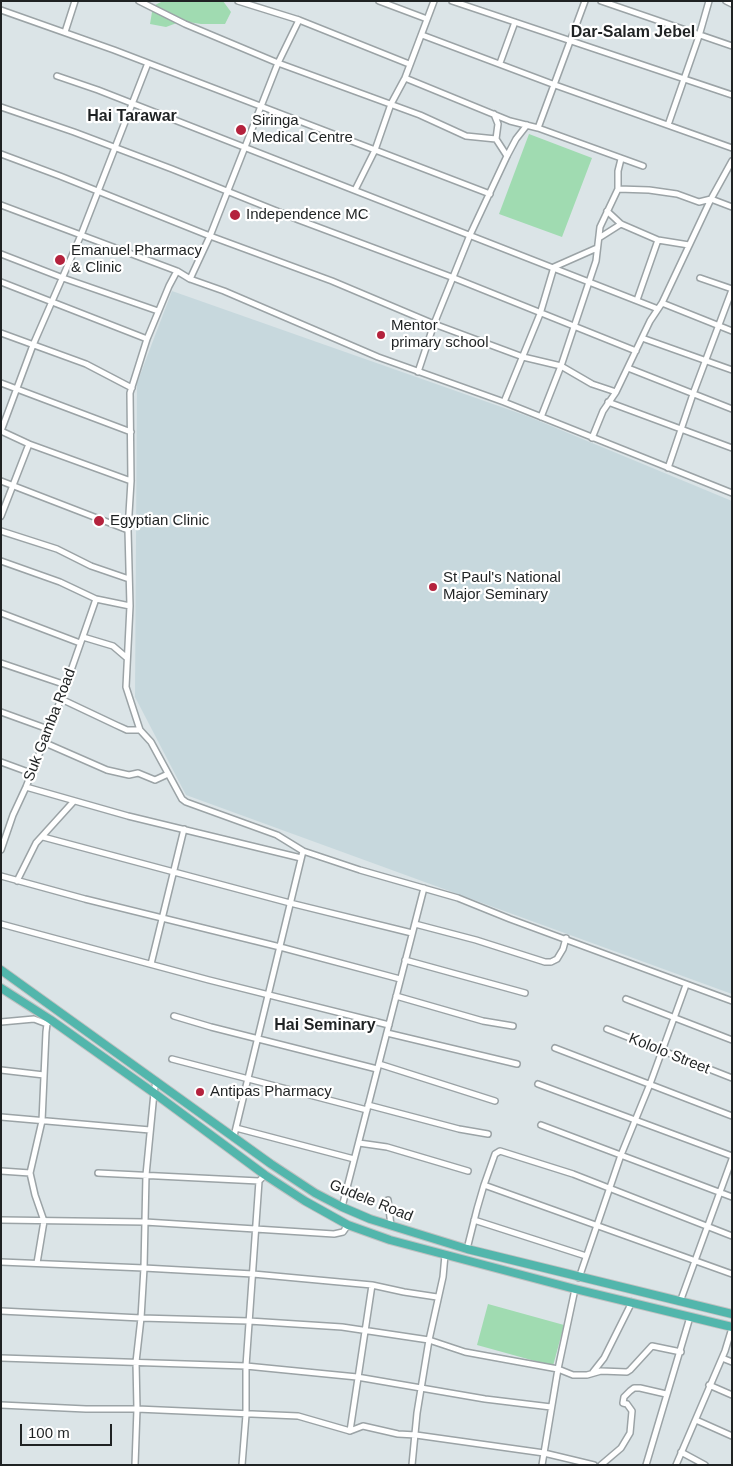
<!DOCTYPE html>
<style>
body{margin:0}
#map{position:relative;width:733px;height:1466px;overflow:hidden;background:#dbe4e7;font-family:Helvetica,sans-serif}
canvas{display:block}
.frame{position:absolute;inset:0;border:2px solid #1f2223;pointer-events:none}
.scale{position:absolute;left:20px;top:1424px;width:92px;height:22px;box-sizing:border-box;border:2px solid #1f2223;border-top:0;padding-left:6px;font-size:15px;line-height:18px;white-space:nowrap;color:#1f2223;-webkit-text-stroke:4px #fff;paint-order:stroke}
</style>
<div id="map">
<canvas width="733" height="1466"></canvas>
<div class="frame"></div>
<div class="scale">100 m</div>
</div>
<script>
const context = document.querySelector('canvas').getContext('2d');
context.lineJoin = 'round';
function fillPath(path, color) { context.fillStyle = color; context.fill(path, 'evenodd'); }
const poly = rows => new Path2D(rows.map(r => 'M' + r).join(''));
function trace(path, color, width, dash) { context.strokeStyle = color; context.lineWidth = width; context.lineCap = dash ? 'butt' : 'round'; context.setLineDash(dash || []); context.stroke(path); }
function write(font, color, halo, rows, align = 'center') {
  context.font = font + ' Helvetica,sans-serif'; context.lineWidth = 4.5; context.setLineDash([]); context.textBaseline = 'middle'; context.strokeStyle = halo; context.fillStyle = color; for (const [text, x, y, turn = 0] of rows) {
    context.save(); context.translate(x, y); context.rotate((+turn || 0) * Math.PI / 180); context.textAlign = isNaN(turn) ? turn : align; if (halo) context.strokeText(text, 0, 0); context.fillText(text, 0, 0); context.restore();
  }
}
fillPath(poly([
 [172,291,527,416,732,501,732,994,186,795,135,697,137,383]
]), '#c7d8dd');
fillPath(poly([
 [163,1,223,1,231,12,225,24,201,24,182,21,166,27,150,24,153,6],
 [529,134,592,158,562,237,499,214],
 [488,1304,564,1325,553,1366,477,1345]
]), '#a0dbb1');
const minor = poly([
 [139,1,185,24,278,63,420,115,466,136,496,139,507,156],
 [238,1,299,20,409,64],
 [379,1,427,19],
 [452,1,732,95],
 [601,1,732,46],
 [726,1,732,4],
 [1,10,114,50,490,194],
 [65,32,75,1],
 [422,35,555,85,732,148],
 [500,63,515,22],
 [57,76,98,90,658,309],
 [405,78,510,121,538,128,643,166],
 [1,107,74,132,172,169,299,220,454,278,636,351],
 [494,114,498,124,496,139],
 [668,125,699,36,709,1],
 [538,128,585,1],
 [1,154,60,176,210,236,332,281,434,324,523,357,561,366,592,384,616,392],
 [618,189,649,190,677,194,699,202,711,199,732,207],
 [355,190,375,150,391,104,405,78,434,1],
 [1,205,177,271,190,279,224,291,378,357,504,402,732,493],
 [607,211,621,224,658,240,689,245],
 [599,238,621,224],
 [1,254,63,278,158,311],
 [177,271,169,286,147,339,130,393,131,481,128,530,130,606,126,687,140,730,151,742,182,799,186,802,277,835,303,851,360,870,458,898,510,919,732,1001],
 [700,278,732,289],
 [190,279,210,236,278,63,299,20],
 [1,282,147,339],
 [637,300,658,240],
 [662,303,732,331],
 [1,333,86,364,132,388],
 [642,338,732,370],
 [628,368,732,409],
 [418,372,434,324,470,235,507,156,516,139,527,125],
 [1,383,131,432],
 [504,402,540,314,554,267,597,248],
 [608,402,732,448],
 [541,417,561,366,596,261,600,227,618,189,618,171,621,159],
 [1,431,33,345,81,235,148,63],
 [1,431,29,444,131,481],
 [592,438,603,411,616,392,650,321,662,303,711,199,732,161],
 [668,468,693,394,732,290],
 [1,481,128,530],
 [1,516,29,444],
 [1,531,57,549,91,566,129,579],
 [1,561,60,582,96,599,130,606],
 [1,613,80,643],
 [83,637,113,646,127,658],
 [1,663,66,685],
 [61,699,116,725,127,730,140,730],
 [1,712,48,729],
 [43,742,107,770,129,775,138,773,155,780,168,774],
 [1,762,31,773],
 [26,787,128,816,301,858],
 [43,837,290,903,412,933],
 [1,850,13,815,26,787,61,699,96,599],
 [1,876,85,899,280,947,400,979],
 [17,881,36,843,74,801],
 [1,924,209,980,389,1025],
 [415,924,476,940,545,962,551,962,557,959,563,949,566,938],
 [405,960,525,993],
 [151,964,184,829],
 [396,996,483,1021,513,1026],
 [626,999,732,1040],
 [174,1016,211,1027,377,1069],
 [1,1022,34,1019,47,1024],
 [607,1029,732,1078],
 [387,1033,517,1064],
 [555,1048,732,1116],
 [172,1059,367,1110],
 [379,1064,495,1101],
 [1,1070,44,1075],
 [538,1084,732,1156],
 [368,1105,459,1129,488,1134],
 [1,1117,150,1130],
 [541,1125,732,1197],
 [236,1128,354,1159],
 [234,1136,303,851],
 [359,1143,387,1147,468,1171],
 [1,1171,30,1173],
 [98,1173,259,1181],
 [484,1185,732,1274],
 [388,1200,391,1226],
 [342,1207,424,888],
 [1,1220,145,1222,334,1234,343,1232,348,1225],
 [474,1220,586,1256],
 [467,1249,477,1209,484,1185,495,1154,500,1151,573,1174,732,1236],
 [1,1262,144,1268,253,1274,372,1285,404,1292,437,1297],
 [37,1263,44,1221,35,1195,30,1173,42,1121,46,1032,47,1024,51,1020],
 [579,1278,621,1155,650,1084,686,985],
 [680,1302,732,1159],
 [1,1311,141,1318,249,1321,342,1327,429,1340,465,1352,558,1369,573,1375,587,1375,601,1371,627,1372,630,1370,652,1346,681,1352],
 [1,1358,246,1366,357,1377,485,1399,551,1407],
 [722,1358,732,1362],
 [593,1372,604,1358,632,1302],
 [709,1385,732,1395],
 [1,1405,86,1409,137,1409,298,1416,350,1431,363,1426,398,1434,416,1435,544,1453,594,1465],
 [696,1420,732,1436],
 [350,1431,372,1285],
 [681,1452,705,1465],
 [135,1465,137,1409,136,1362,141,1318,144,1268,146,1175,154,1093,156,1081],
 [242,1465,246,1415,246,1366,259,1181,265,1175],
 [412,1465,417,1413,429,1340,443,1277,445,1255],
 [542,1465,558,1369,575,1289],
 [601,1465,621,1448,630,1433,632,1411,627,1404,623,1403,624,1397,630,1391,634,1388,640,1388,666,1394],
 [646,1465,690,1317],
 [676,1465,725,1351,732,1328]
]);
const trunk = poly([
 [1,970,271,1164,315,1193,342,1207,370,1219,467,1249,732,1314],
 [1,988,51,1020,154,1093,265,1175,305,1201,348,1225,390,1240,575,1289,732,1327]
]);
trace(minor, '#9ba3a6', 8);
trace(trunk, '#c0c1c1', 10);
trace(minor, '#fff', 5);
trace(trunk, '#52b6ac', 8);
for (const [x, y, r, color] of [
 [241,130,6,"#b4223d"],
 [235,215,6,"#b4223d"],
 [60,260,6,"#b4223d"],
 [381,335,5,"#b4223d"],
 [99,521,6,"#b4223d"],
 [433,587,5,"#b4223d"],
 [200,1092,5,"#b4223d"]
]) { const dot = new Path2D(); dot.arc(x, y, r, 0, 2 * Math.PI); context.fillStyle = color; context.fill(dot); trace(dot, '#fff', 2); }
write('15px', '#1f2223', '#fff', [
 ["Siringa",252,121],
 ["Medical Centre",252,138],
 ["Independence MC",246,215],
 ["Emanuel Pharmacy",71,251],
 ["& Clinic",71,268],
 ["Mentor",391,326],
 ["primary school",391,343],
 ["Egyptian Clinic",110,521],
 ["St Paul's National",443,578],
 ["Major Seminary",443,595],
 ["Antipas Pharmacy",210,1092]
], 'left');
write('15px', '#1f2223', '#fff', [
 ["Suk Gamba Road",50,725,-69],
 ["Kololo Street",669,1054,22],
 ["Gudele Road",371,1201,22]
]);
write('bold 16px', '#1f2223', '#fff', [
 ["Dar-Salam Jebel",633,33],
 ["Hai Tarawar",132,117],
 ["Hai Seminary",325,1026]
]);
</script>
